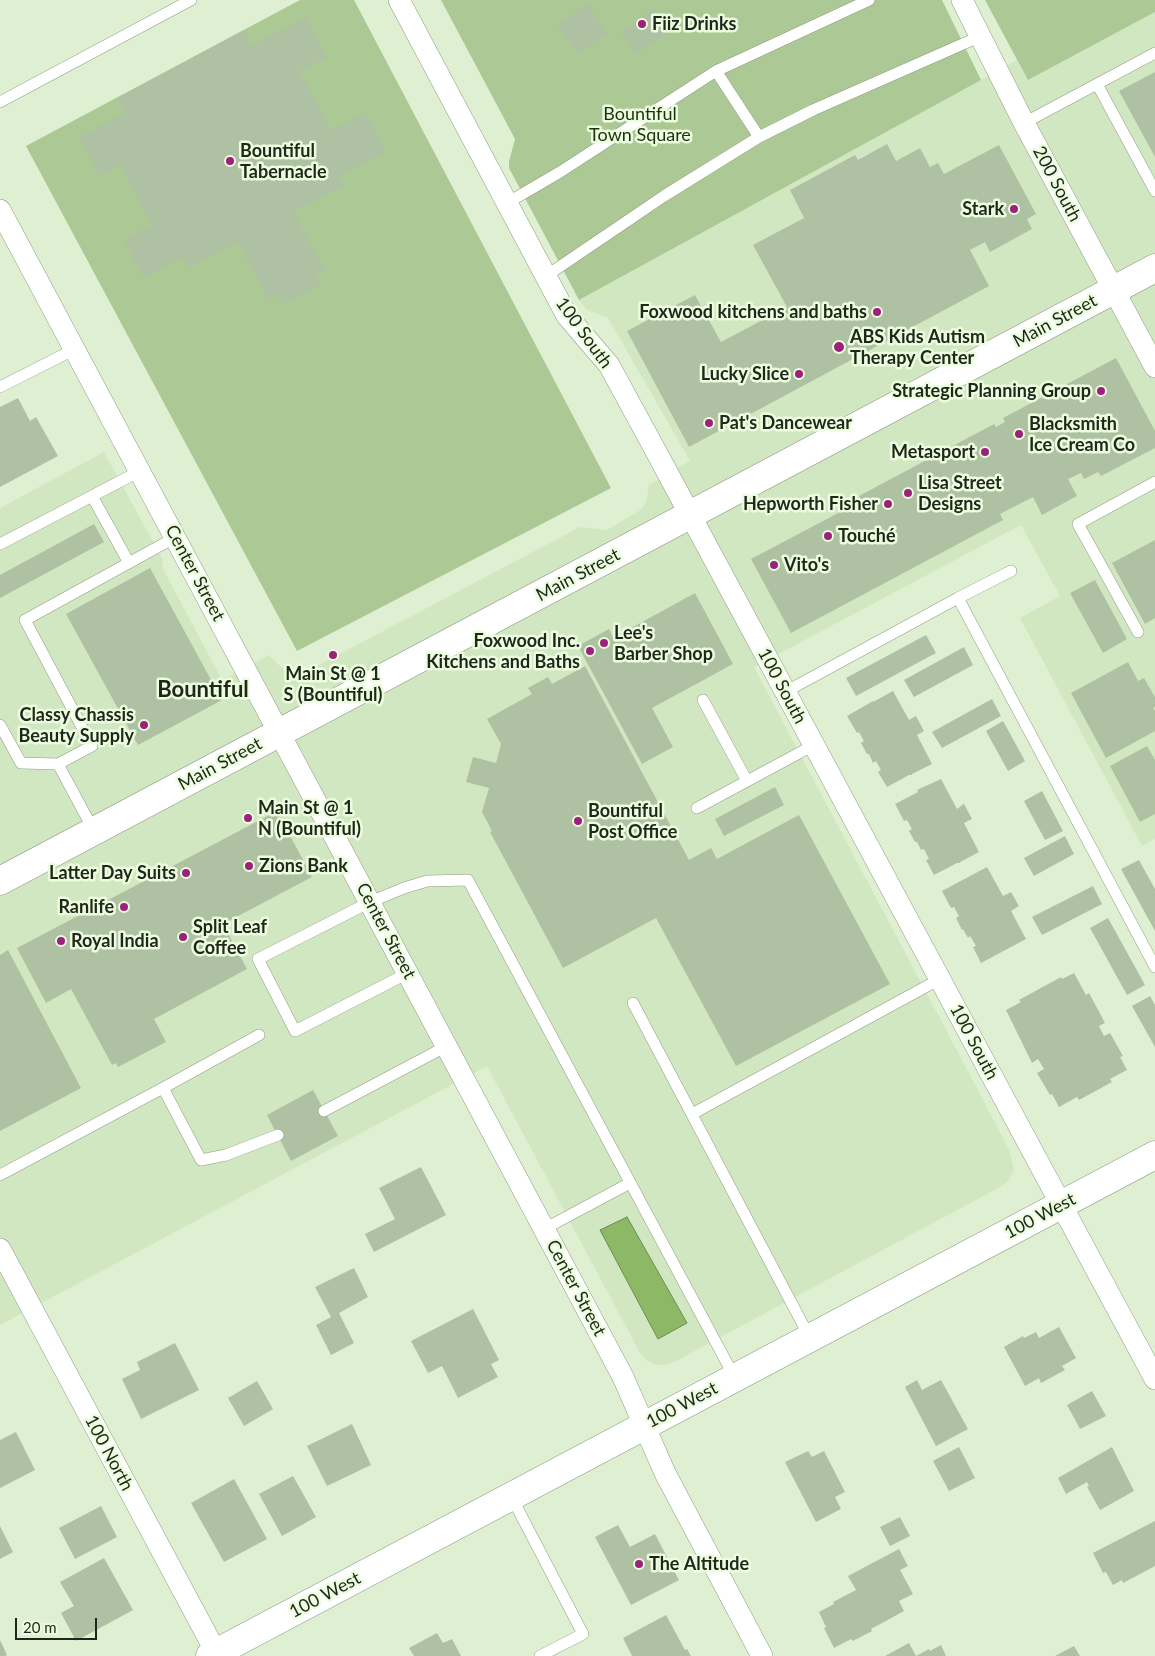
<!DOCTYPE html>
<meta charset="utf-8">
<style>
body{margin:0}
#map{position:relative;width:1155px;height:1656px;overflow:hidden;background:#def0d1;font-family:Lato,sans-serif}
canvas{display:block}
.scale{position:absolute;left:15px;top:1618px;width:82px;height:22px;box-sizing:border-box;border:2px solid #1f261a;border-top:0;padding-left:6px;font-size:15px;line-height:18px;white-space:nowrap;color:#1f261a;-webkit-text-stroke:4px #ebfdde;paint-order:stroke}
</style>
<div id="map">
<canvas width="1155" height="1656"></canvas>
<div class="scale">20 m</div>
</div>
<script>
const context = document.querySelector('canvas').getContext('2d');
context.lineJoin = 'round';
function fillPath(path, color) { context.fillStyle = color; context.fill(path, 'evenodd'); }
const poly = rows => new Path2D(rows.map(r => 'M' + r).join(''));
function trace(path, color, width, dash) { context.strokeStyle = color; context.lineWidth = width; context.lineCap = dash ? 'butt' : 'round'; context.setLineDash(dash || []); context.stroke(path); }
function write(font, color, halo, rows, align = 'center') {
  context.font = font + ' Lato,sans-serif'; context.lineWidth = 5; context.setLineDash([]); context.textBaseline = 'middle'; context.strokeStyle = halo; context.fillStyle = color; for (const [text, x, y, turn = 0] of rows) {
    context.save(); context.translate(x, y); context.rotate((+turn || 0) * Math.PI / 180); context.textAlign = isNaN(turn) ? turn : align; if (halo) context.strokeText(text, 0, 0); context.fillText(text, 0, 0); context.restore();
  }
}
fillPath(poly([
 [1155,12,1155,839,1142,846,1020,618,1060,596,1021,525,754,667,1009,1149,1014,1169,1009,1180,1002,1186,676,1361,664,1365,656,1365,646,1360,640,1353,487,1066,0,1325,0,508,104,452,163,560,162,567,222,680,269,655,288,674,302,674,580,527,607,530,639,511,646,503,649,485,690,461,608,318,587,310,579,300,1017,60,1028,80]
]), '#d1e7c1');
fillPath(poly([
 [300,0,354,0,611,488,297,651,26,146],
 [441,0,942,0,981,80,579,300,509,168,509,162,515,139],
 [985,0,1155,0,1155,12,1028,80]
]), '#abc895');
const water = poly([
 [627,1217,687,1323,658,1339,600,1230,627,1217]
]);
fillPath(water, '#8db967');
trace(water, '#6c8d50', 1);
fillPath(poly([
 [587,4,608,33,578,54,557,25],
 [652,10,668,32,637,54,621,32],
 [306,17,327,57,299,71,331,131,365,112,386,151,339,176,344,186,300,209,299,208,293,211,325,271,316,275,321,285,283,304,279,295,269,300,238,242,189,268,183,257,144,278,124,240,152,225,120,165,100,176,79,137,125,113,117,98,244,30,252,46],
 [1155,72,1155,157,1119,91],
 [887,144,896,161,920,148,930,167,938,163,944,174,999,145,1036,214,1027,219,1032,229,990,252,985,242,970,250,989,286,689,447,627,331,695,295,721,342,787,307,753,245,804,218,790,190,855,155,858,160],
 [1116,358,1155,431,1155,448,1101,476,1098,472,1084,479,1081,473,1068,479,1077,496,1042,515,1033,497,1000,514,1003,520,791,633,751,559,861,501,859,496,994,424,996,427,1005,422,1003,418],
 [18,398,30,421,36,417,58,456,0,487,0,407],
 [94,524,104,542,0,598,0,575],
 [1155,540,1155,618,1145,624,1112,563],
 [150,568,222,700,138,745,66,614],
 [1095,580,1127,639,1103,653,1070,593],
 [695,593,733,664,652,708,673,747,642,764,578,646,609,629,613,638],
 [926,635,936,653,856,696,846,678],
 [964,647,973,665,914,697,904,680],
 [1128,662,1138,681,1144,678,1155,697,1155,707,1153,708,1155,711,1155,731,1106,758,1071,693],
 [585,666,689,860,711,848,717,859,799,815,890,984,736,1066,656,918,563,968,490,832,492,831,482,812,489,788,466,782,473,757,496,763,501,744,487,719,532,694,528,688,548,677,552,684],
 [893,691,909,720,916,716,924,731,917,735,932,764,912,774,912,775,909,775,887,787,878,772,881,770,876,761,873,763,869,754,867,754,861,743,864,741,859,732,857,733,847,716,873,701,873,702],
 [992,699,1001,716,942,748,932,732],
 [1003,721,1025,761,1008,771,986,731],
 [1147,746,1155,760,1155,814,1140,822,1110,766],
 [941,779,957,809,964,804,972,819,964,823,979,852,960,862,960,863,957,863,934,875,926,860,929,859,924,849,921,850,917,842,915,842,909,831,912,829,907,820,904,821,895,804,918,792,917,790],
 [775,787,784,805,724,836,715,819],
 [1042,791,1063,831,1045,840,1024,801],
 [277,811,312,877,223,924,247,969,154,1019,166,1042,118,1067,116,1063,112,1065,71,989,46,1003,17,948],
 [1065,836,1074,854,1034,876,1024,858],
 [1139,860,1155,889,1155,931,1121,869],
 [987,867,1003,896,1011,892,1019,906,1011,911,1026,939,981,963,973,947,976,946,970,936,968,938,963,929,962,930,956,918,959,916,954,907,951,908,942,891],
 [1093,886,1102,904,1042,935,1032,917],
 [1108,918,1145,985,1127,995,1090,928],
 [8,950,81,1088,0,1131,0,955],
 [1074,973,1086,995,1089,993,1105,1023,1099,1026,1104,1036,1110,1033,1123,1056,1120,1057,1127,1070,1110,1079,1112,1082,1079,1100,1077,1097,1059,1107,1052,1094,1050,1095,1037,1073,1044,1069,1038,1059,1032,1063,1006,1010,1021,1002,1019,1000,1061,977,1062,979],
 [1150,996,1155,1005,1155,1047,1132,1006],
 [313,1090,338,1136,291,1161,267,1115],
 [421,1167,446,1215,374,1252,365,1234,395,1219,379,1188],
 [354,1268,368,1297,339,1313,354,1343,331,1355,316,1325,331,1317,315,1287],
 [473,1309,499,1360,491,1364,498,1377,458,1398,442,1366,428,1373,411,1341],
 [1059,1327,1076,1358,1062,1366,1065,1370,1041,1383,1039,1378,1025,1386,1004,1347,1023,1336,1024,1338,1036,1332,1039,1338],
 [175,1343,199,1390,141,1419,122,1379,140,1370,137,1362],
 [917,1380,922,1390,941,1380,968,1429,936,1446,905,1387],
 [257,1381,273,1409,244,1426,228,1398],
 [1092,1391,1106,1416,1080,1429,1067,1405],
 [352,1424,371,1465,327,1486,307,1446],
 [16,1432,35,1470,0,1488,0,1440],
 [959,1447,975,1478,949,1491,933,1461],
 [1112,1447,1134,1491,1100,1510,1087,1487,1089,1486,1087,1482,1066,1494,1058,1478],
 [808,1451,812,1457,824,1451,845,1492,835,1497,841,1509,816,1522,785,1462],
 [293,1476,316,1517,282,1536,259,1494],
 [234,1479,267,1539,224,1562,191,1503],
 [101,1506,117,1537,75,1559,59,1528],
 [900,1517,910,1536,890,1546,880,1527],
 [1155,1521,1155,1566,1123,1583,1122,1580,1113,1585,1106,1572,1103,1573,1093,1553],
 [618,1525,630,1547,655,1534,679,1580,631,1605,595,1537],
 [0,1526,13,1552,0,1559],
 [899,1549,908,1566,900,1570,913,1594,899,1601,904,1611,871,1629,872,1631,853,1641,851,1639,834,1648,824,1628,826,1627,819,1612,834,1604,833,1602,856,1590,848,1576],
 [104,1558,133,1610,76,1641,61,1613,74,1606,60,1582],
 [666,1615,685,1650,687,1649,691,1656,632,1656,623,1638],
 [437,1633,443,1643,452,1639,461,1656,414,1656,409,1648],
 [0,1640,7,1655,5,1656,0,1656],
 [909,1643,916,1656,885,1656],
 [941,1645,946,1656,916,1656,929,1649,930,1651],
 [1074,1646,1080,1656,1055,1656]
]), '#afc1a3');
const lane = poly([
 [1155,53,1097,84,1155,191],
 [716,71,759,137],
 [0,102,191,0],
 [1024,123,1097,84],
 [507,203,560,172,716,71,869,0],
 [546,276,664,196,759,137,813,110,981,36],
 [0,387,75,349],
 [92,496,129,563],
 [0,544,140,471],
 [958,598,1011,571],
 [1138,632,1078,524,1155,482],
 [785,692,958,598,1155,967],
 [703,700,747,781],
 [0,725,21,763,58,764,92,746,25,620,176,537],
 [58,764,94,831],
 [697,808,814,745],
 [408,973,295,1031,258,959,370,902,404,888,427,881,468,880,735,1378],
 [633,1003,810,1338],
 [259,1035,163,1088,201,1160,226,1155,278,1135],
 [324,1111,447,1046],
 [692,1114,940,979],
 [0,1175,163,1088],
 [544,1229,630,1183],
 [511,1496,583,1634,540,1656]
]);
const street = poly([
 [399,0,567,316,609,365,659,457,1155,1379],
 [962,0,1024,123,1155,367],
 [0,210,623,1377,665,1473,762,1656],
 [0,1249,218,1656]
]);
const secondary = poly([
 [0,881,1155,268],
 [210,1656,1155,1155]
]);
trace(lane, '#8e9e82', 12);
trace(street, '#8e9e82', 22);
trace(secondary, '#8e9e82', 29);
trace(lane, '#fff', 11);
trace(street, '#fff', 21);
trace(secondary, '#fff', 28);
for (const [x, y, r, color] of [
 [642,24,5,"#9b217a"],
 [230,161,5,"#9b217a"],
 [1014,209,5,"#9b217a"],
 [877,312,5,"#9b217a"],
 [839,347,6,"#9b217a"],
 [799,374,5,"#9b217a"],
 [1101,391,5,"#9b217a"],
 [709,423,5,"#9b217a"],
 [1019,434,5,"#9b217a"],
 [985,452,5,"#9b217a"],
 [908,493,5,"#9b217a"],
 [888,504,5,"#9b217a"],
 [828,536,5,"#9b217a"],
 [774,565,5,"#9b217a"],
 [604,643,5,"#9b217a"],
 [590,651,5,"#9b217a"],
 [333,655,5,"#9b217a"],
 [144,725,5,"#9b217a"],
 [248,818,5,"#9b217a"],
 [578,821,5,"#9b217a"],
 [249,866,5,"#9b217a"],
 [186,873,5,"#9b217a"],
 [124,907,5,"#9b217a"],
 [183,937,5,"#9b217a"],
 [61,941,5,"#9b217a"],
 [639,1564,5,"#9b217a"]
]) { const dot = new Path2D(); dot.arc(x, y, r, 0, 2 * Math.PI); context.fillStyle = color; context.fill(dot); trace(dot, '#ebfdde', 2); }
write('bold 18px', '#1f261a', '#ebfdde', [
 ["Fiiz Drinks",652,24],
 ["Bountiful",240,151],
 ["Tabernacle",240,172],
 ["Stark",1004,209,"right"],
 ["Foxwood kitchens and baths",867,312,"right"],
 ["ABS Kids Autism",850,337],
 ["Therapy Center",850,358],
 ["Lucky Slice",789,374,"right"],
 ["Strategic Planning Group",1091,391,"right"],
 ["Pat's Dancewear",719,423],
 ["Blacksmith",1029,424],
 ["Ice Cream Co",1029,445],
 ["Metasport",975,452,"right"],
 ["Lisa Street",918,483],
 ["Designs",918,504],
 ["Hepworth Fisher",878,504,"right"],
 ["Touché",838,536],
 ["Vito's",784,565],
 ["Lee's",614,633],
 ["Barber Shop",614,654],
 ["Foxwood Inc.",580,641,"right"],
 ["Kitchens and Baths",580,662,"right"],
 ["Main St @ 1",333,674,"center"],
 ["S (Bountiful)",333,695,"center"],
 ["Classy Chassis",134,715,"right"],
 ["Beauty Supply",134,736,"right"],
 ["Main St @ 1",258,808],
 ["N (Bountiful)",258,829],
 ["Bountiful",588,811],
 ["Post Office",588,832],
 ["Zions Bank",259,866],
 ["Latter Day Suits",176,873,"right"],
 ["Ranlife",114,907,"right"],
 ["Split Leaf",193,927],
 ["Coffee",193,948],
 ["Royal India",71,941],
 ["The Altitude",649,1564]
], 'left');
write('18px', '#1f300e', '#ebfdde', [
 ["Bountiful",640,114],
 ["Town Square",640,135]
]);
write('18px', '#1f261a', '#ebfdde', [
 ["200 South",1057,184,62],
 ["Main Street",1055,321,-28],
 ["100 South",584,333,54],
 ["Center Street",195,573,62],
 ["Main Street",578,575,-28],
 ["100 South",782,686,62],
 ["Main Street",220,764,-28],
 ["Center Street",386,931,62],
 ["100 South",974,1042,62],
 ["100 West",1040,1216,-28],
 ["Center Street",576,1288,62],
 ["100 West",682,1405,-28],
 ["100 North",109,1453,62],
 ["100 West",325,1595,-28]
]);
write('bold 22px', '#1f261a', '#ebfdde', [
 ["Bountiful",203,690]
]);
</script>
